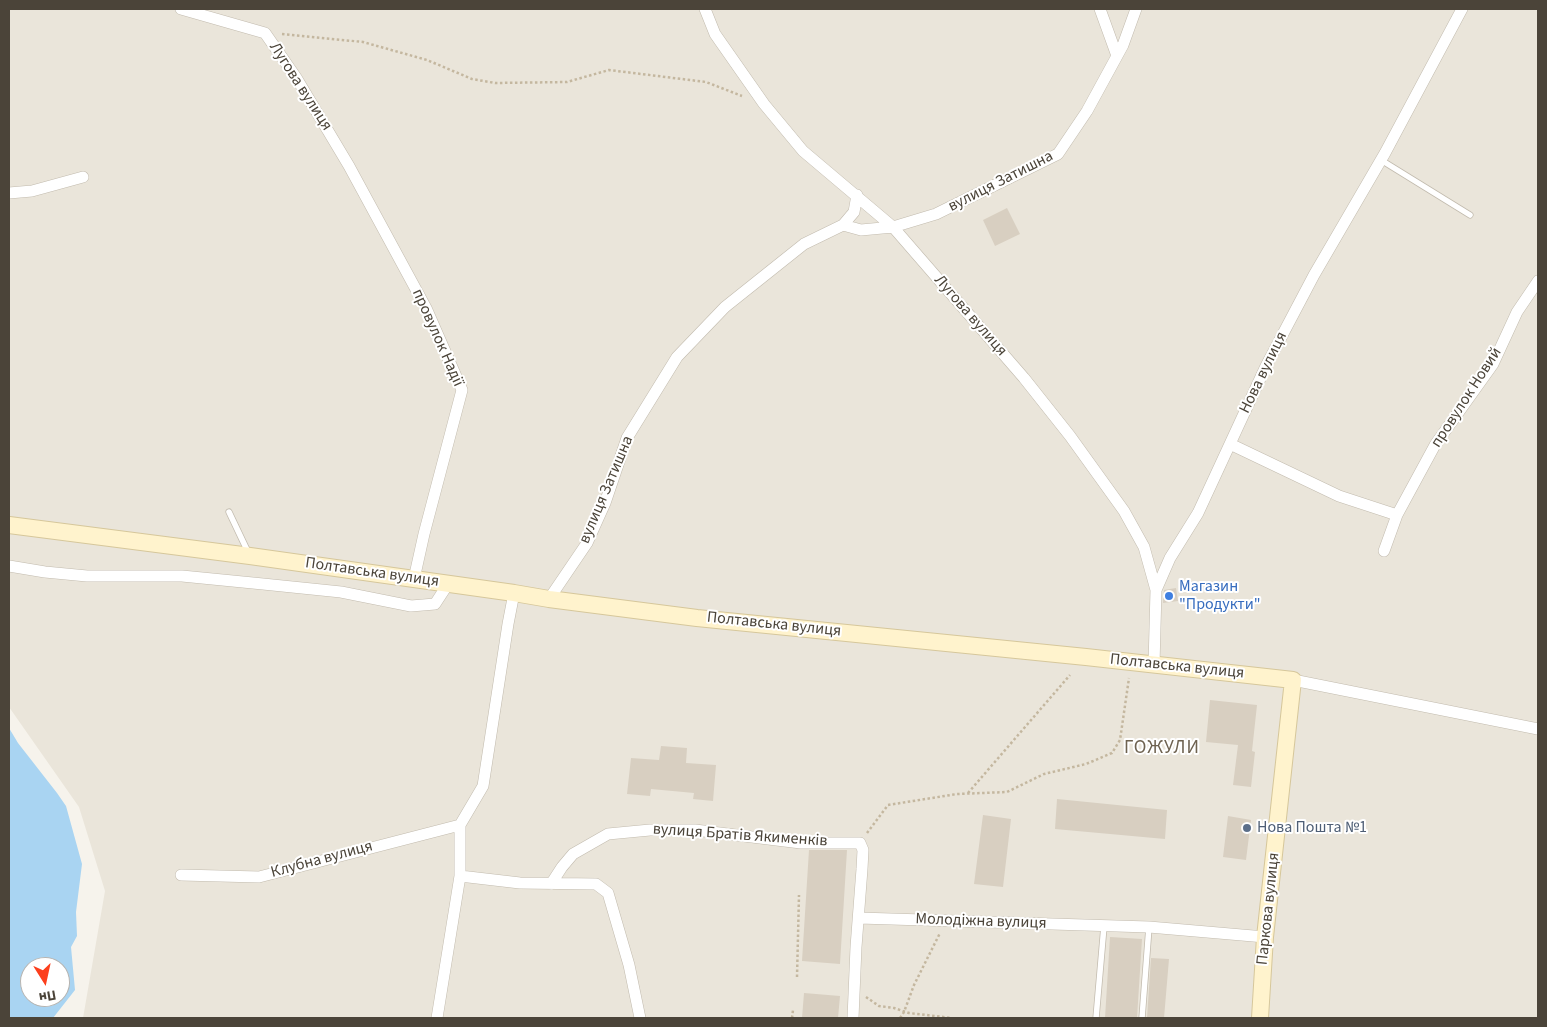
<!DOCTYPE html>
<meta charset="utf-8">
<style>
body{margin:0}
#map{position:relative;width:1547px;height:1027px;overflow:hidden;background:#f6f3ec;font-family:"Source Sans 3",sans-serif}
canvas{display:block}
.frame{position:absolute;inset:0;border:10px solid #4b4439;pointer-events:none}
.north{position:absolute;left:20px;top:957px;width:50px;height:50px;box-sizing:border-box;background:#fff;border:1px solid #b7b4b0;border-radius:50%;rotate:170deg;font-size:14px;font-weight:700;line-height:20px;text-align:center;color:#4b4439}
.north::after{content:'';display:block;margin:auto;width:18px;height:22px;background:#fc3f1d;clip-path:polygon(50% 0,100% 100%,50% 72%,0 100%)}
</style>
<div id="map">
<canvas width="1547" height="1027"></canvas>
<div class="frame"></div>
<div class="north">Пн</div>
</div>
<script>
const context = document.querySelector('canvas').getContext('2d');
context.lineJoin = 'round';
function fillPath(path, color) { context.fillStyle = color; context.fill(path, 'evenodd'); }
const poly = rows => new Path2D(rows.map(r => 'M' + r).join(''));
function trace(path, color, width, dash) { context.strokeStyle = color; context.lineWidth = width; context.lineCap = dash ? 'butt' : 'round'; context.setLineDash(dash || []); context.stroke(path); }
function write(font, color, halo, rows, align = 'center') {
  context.font = font + ' "Source Sans 3",sans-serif'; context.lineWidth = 4; context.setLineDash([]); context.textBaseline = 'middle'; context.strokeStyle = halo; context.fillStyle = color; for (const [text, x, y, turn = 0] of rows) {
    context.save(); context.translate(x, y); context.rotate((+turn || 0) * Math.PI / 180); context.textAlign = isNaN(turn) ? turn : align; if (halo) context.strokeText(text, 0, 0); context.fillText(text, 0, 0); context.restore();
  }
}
fillPath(poly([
 [9,9,1538,9,1538,1018,83,1018,105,891,79,807,9,707]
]), '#eae5da');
fillPath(poly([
 [9,728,18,743,57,793,66,806,82,864,76,912,77,936,71,947,75,990,53,1018,9,1018],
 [30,967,60,967,60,997,30,997]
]), '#a9d4f2');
fillPath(poly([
 [1007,208,1020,234,995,246,983,220],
 [1176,588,1178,601,1163,603,1164,590],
 [1210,700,1257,705,1252,751,1255,752,1251,787,1233,785,1238,745,1206,742],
 [661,746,687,748,686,763,716,765,713,801,693,799,694,793,651,789,650,796,627,794,631,758,659,760],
 [1057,799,1167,810,1165,839,1055,829],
 [983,815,1011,819,1003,887,974,884],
 [1228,816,1251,820,1246,860,1223,857],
 [809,850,847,850,840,964,802,961],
 [1110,937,1142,939,1137,1018,1105,1018],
 [1151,958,1169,959,1164,1018,1147,1018],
 [804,993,840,996,838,1018,802,1018]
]), '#d8cfc1');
const lane = poly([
 [1381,160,1470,215],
 [229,512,248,552],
 [1096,1018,1104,926],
 [1142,1018,1149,927]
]);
const street = poly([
 [181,9,265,33,297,79,349,166,426,308,462,390,424,534,414,579],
 [705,9,715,34,764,104,803,151,893,227,1024,378,1070,436,1124,511,1144,547,1156,590,1154,665],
 [1100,9,1117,56],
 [9,193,32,191,83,177],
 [843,225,861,230,893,227,936,214,1058,154,1087,111,1123,45,1136,9],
 [1230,444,1339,496,1397,515],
 [1384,551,1397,515,1435,445,1493,364,1517,312,1538,281],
 [9,566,45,572,87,576,182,576,263,584,341,592,411,606,435,604,448,584],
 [1156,590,1170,558,1198,513,1266,366,1314,275,1385,153,1462,9],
 [549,599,587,543,605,503,627,438,677,357,725,307,804,244,843,225,854,212,857,195],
 [1293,680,1538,729],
 [181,875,259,877,460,825],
 [460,876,520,883,596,884,608,893,629,965,640,1018],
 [551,884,562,867,573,854,608,834,650,830,695,830,801,843,860,843,863,850,862,869,856,947,853,1018],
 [859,918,1149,927,1265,937],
 [437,1018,460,876,460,825,483,786,508,624,514,593]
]);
const secondary = poly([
 [9,525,250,556,514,593,549,599,697,618,1086,657,1293,680,1265,937,1260,1018]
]);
trace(lane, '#c2bbae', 7);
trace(street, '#c2bbae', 12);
trace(secondary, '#d6c79b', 18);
trace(poly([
 [282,34,363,42,427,60,472,79,495,83,567,82,609,70,706,82,742,96],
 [968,793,1070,675],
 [867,833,888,805,957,794,1007,792,1044,774,1086,764,1112,753,1120,740,1129,678],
 [797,977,799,895],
 [866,997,879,1006,894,1008,909,1013,952,1018],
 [792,1018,793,1010],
 [900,1018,904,1012,914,985,940,933]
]), '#c4b79f', 2.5, [2.5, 2.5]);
trace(lane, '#fff', 5.5);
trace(street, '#fff', 11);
trace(secondary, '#fff3cd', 16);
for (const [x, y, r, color] of [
 [1169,596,5,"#3f7fe0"],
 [1247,828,5,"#5c6f8a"]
]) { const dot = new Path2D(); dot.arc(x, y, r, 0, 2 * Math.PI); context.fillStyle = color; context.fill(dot); trace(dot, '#fff', 2); }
write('16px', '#4b4439', '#fff', [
 ["Лугова вулиця",300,87,57],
 ["вулиця Затишна",1001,182,-27],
 ["Лугова вулиця",970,316,49],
 ["провулок Надії",437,338,66],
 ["Нова вулиця",1264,373,-64],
 ["провулок Новий",1467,398,-57],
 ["вулиця Затишна",607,490,-67],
 ["Полтавська вулиця",372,573,8],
 ["Полтавська вулиця",774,625,6],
 ["Полтавська вулиця",1177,667,6],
 ["вулиця Братів Якименків",740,836,4],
 ["Клубна вулиця",322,860,-15],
 ["Паркова вулиця",1269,909,-84],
 ["Молодіжна вулиця",981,922,2]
]);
write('16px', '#366cbe', '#fff', [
 ["Магазин",1179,587],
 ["\"Продукти\"",1179,605]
], 'left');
write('16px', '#4e5e75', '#fff', [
 ["Нова Пошта №1",1257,828]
], 'left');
context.letterSpacing = '1px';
write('19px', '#6e6250', '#fff', [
 ["ГОЖУЛИ",1162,749]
]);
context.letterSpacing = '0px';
</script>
